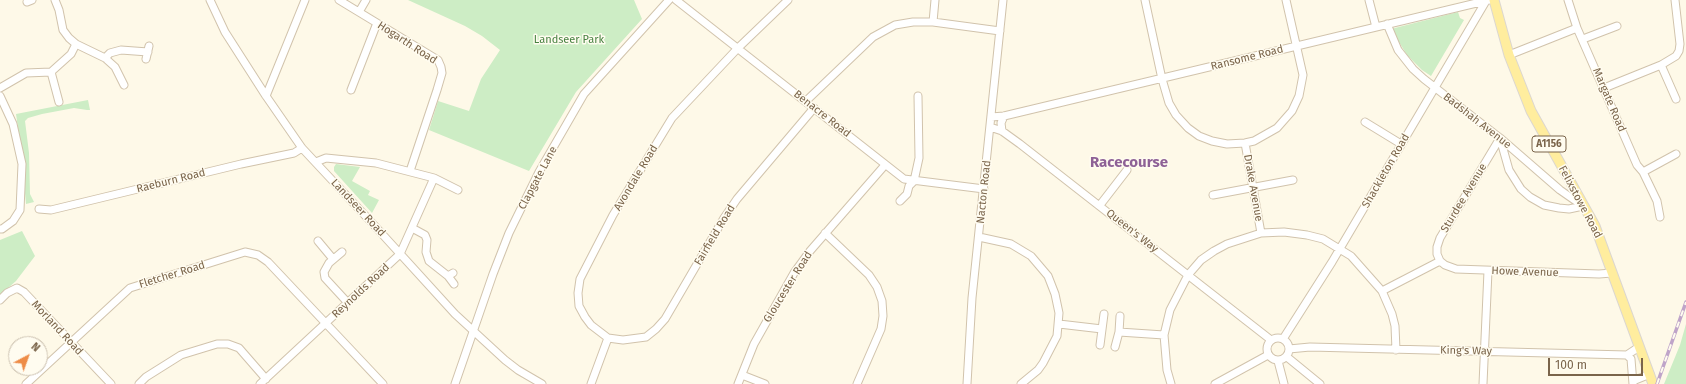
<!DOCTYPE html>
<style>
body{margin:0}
#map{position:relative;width:1686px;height:384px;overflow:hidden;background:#fef9e8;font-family:"Fira Sans",sans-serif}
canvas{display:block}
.north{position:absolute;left:8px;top:336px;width:40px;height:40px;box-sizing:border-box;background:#fffcf0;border:1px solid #cabfae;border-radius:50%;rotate:41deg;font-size:11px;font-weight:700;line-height:16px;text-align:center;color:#7a644a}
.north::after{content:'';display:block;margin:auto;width:14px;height:18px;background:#ee8c47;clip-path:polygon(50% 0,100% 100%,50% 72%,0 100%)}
.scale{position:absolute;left:1548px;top:358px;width:95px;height:18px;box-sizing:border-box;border:2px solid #7a644a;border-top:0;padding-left:5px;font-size:12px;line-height:14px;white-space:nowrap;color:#7a644a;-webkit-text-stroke:3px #fffcf0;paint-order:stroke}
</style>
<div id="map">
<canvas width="1686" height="384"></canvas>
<div class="north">N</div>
<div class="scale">100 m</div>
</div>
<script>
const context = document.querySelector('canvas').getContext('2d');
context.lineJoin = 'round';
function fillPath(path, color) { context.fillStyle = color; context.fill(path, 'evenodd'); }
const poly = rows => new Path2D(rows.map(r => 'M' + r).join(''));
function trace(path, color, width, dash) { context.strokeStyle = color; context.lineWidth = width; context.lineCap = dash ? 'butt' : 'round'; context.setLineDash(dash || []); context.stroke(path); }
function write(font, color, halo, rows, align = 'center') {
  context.font = font + ' "Fira Sans",sans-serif'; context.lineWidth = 3; context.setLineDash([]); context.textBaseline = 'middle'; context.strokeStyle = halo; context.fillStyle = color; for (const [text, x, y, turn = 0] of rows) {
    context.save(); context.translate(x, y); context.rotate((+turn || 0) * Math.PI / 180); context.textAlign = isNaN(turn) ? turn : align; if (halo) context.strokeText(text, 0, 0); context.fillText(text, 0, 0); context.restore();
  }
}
fillPath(poly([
 [408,0,634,0,642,19,576,92,529,171,429,130,438,101,469,111,481,79,500,50,482,36,465,26],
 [1458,12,1460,18,1464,20,1431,76,1422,70,1407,55,1391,29],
 [88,100,90,110,87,110,74,108,42,114,28,118,25,121,29,153,30,194,34,202,26,204,21,149,16,114],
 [336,164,360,167,352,181,370,191,368,195,379,200,372,213,334,171,334,167],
 [22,231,35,256,16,281,0,295,0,240],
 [1686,324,1686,384,1664,384,1680,345]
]), '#cdedc5');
const minor = poly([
 [55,0,59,10,63,30,69,38,76,44,105,58,115,67,124,85],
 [210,0,225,32,266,96,302,148,373,224,455,314,505,360,518,370,542,384],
 [339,0,438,60,441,67,442,73,437,90,410,171],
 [676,0,904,179,984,189],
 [1145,0,1162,79,1169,103,1176,115,1188,128,1199,136,1212,141,1227,144,1245,143,1254,141,1277,128,1292,111,1299,96,1303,75,1286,0],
 [1369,0,1376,27],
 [27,2,32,0],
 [359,12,366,0],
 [933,22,935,0],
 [1387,24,1398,50,1413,69,1424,79,1500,138,1560,190,1583,206],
 [1577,28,1637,165,1643,172,1657,201,1660,217],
 [1583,39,1617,26],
 [1509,55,1577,28,1568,0],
 [105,58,110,53,121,50,148,52],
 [146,59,149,46],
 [1661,65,1676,99],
 [51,72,59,102],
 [0,88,26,73,51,72,71,54,76,44],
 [1604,88,1661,65,1676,56,1679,51,1680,44,1675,0],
 [351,90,377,23],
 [0,96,13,124,22,164,20,210,13,221,2,229,0,229],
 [266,96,305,0],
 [806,101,873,37,895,25,913,22,933,22,1000,31],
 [991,117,1004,116,1489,0],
 [1365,122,1401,144],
 [990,127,1002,131,1020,144,1271,340],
 [1002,131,1001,123,1004,116],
 [1500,138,1440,238,1437,247,1437,254,1440,261,1445,265,1456,269,1599,274,1612,273],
 [1500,138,1509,170,1521,189,1530,197,1544,205,1559,208,1569,209,1583,206],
 [1245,143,1261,233],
 [316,162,326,158,376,163,434,178,458,190],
 [1643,172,1676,154],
 [1213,195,1293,180],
 [900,201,907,194,909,186,914,181,919,158,918,96],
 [1100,205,1127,170],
 [39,209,51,210,241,164,294,153,302,148],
 [412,228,425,235,427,240,426,252,429,261,448,276,453,273],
 [825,233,869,275,877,287,882,301,883,316,881,329,857,384],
 [979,237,1011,244,1031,256,1048,276,1055,294,1059,313,1057,336,1043,363,1038,370,1021,384],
 [318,241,333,259],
 [342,252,329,263,324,272,325,278,348,303],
 [448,276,454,284],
 [1382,291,1440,261],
 [0,300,7,293,17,288,24,292,111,384],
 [1059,324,1102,329],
 [1119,332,1120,316],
 '1267 349a11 11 0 1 1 22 0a11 11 0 1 1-22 0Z',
 [608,338,623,340,646,337,656,329,665,319,724,218,737,199,814,108],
 [1283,339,1332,262,1486,1],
 [1100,345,1104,314],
 [1115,347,1119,332,1164,335],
 [1289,349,1310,347,1627,355,1639,347],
 [1627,355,1631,359,1633,384],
 [1287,357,1320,384],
 [1278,361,1284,384],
 [742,375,765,384],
 [1633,381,1650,374],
 [26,384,130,288,245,252,258,255,268,262,383,384],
 [139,384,146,377,181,355,217,344,228,344,239,348,266,379],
 [260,384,400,254,434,178],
 [455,384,493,274,509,233,539,172,584,94,669,0],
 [591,384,608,338,591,325,585,317,579,306,578,293,580,279,613,215,672,118,738,48,788,0],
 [738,384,754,344,794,273,810,251,885,165],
 [967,384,972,298,1003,0],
 [1171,384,1167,370,1164,335,1170,310,1188,275,1201,260,1214,251,1227,244,1261,233,1284,232,1307,235,1323,239,1351,256,1382,291,1392,314,1395,326,1396,350],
 [1215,384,1268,355],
 [1483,384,1488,271]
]);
const major = poly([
 [1494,0,1509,55,1531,111,1595,226,1653,384]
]);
trace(minor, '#d1c3ac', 9);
trace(major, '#dcd7d0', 11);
trace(minor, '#fff', 7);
trace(major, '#ffed9e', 9);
const rail = poly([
 [1657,384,1686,302]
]);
trace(rail, '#bfa4c9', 3.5);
trace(rail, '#fffcf0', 2, [6]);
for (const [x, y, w] of [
 [1549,144,34]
]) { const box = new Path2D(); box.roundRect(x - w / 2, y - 8, w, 16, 3); context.fillStyle = '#fffcf0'; context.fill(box); trace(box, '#7a644a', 1); }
write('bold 10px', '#7a644a', null, [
 ["A1156",1549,144]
]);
write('11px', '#478141', '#fffcf0', [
 ["Landseer Park",569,40]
]);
write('11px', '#7a644a', '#fffcf0', [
 ["Hogarth Road",407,43,33],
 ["Ransome Road",1247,58,-14],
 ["Margate Road",1609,100,67],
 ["Benacre Road",822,114,38],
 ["Badshah Avenue",1477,121,38],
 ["Shackleton Road",1386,171,-60],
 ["Clapgate Lane",538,178,-62],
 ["Avondale Road",636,178,-59],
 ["Raeburn Road",171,181,-14],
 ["Drake Avenue",1253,188,80],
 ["Nacton Road",984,192,-84],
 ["Sturdee Avenue",1464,198,-59],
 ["Felixstowe Road",1580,202,62],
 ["Landseer Road",358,208,47],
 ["Queen's Way",1132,231,38],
 ["Fairfield Road",715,235,-59],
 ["Howe Avenue",1525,272,2],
 ["Fletcher Road",172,275,-17],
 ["Gloucester Road",788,287,-58],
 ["Reynolds Road",361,291,-43],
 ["Morland Road",57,328,47],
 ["King's Way",1466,351,1]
]);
write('bold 15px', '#8e6196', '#fffcf0', [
 ["Racecourse",1129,163]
]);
</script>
